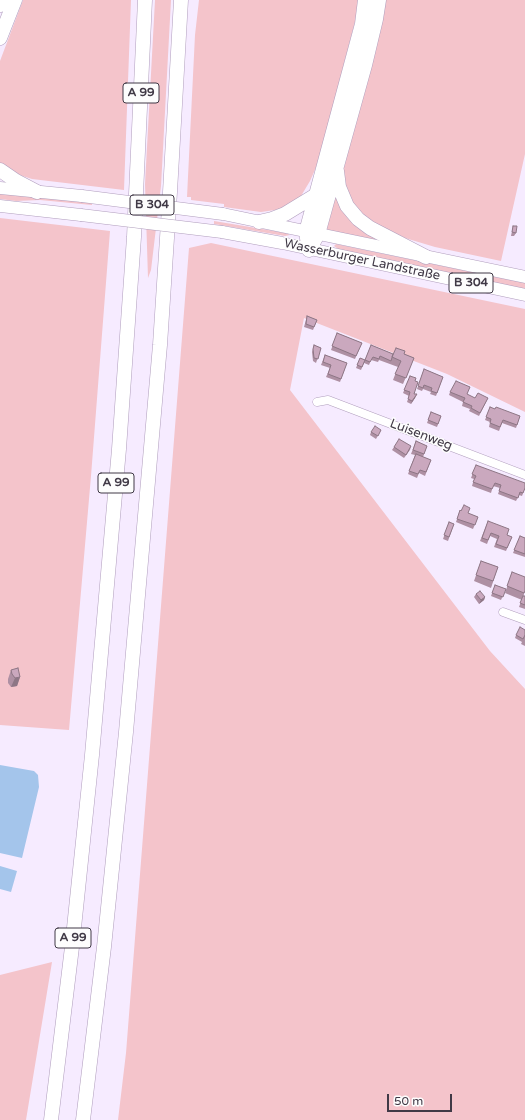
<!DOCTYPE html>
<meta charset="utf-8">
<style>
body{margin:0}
#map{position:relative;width:525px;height:1120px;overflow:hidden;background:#f6ebff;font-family:"Varela Round",sans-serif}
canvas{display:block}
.scale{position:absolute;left:387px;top:1094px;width:65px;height:18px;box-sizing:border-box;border:2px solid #403946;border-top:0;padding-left:5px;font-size:12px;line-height:14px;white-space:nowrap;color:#403946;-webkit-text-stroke:3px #fdfdfd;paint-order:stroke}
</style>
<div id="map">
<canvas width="525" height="1120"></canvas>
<div class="scale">50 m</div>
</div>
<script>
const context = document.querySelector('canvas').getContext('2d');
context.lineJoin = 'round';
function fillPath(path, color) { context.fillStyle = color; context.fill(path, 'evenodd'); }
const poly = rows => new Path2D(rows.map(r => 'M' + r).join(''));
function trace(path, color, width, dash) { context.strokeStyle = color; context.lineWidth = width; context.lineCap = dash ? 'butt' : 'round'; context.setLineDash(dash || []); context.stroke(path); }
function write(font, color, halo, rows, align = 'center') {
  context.font = font + ' "Varela Round",sans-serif'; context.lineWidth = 3; context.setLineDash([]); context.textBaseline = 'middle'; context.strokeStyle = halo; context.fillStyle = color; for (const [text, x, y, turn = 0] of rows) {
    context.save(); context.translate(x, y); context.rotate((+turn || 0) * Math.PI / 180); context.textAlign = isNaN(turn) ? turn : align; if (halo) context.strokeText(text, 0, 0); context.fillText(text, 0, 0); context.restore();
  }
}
fillPath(poly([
 [23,0,131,0,124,190,32,179,13,173,0,166,0,61],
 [155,0,171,0,161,186,151,270,148,278,145,184],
 [199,0,359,0,356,18,318,163,310,181,301,196,282,209,261,212,224,207,224,204,191,200,191,197,187,197,195,35],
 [383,0,525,0,525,154,501,261,435,247,405,238,375,225,354,207,342,175],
 [334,190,379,241,324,230],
 [0,193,92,203,92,205,40,200,16,201,0,199],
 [0,218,110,231,91,476,69,730,0,725],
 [214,221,286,233,290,235,285,236,214,224],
 [211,243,525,309,525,412,447,374,304,318,290,390,490,651,525,689,525,1120,118,1120,126,1053,189,248],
 [336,244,525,283,525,289,338,249,334,246],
 [52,962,26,1120,0,1120,0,975]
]), '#f4c4cb');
fillPath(poly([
 [0,765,34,771,38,775,39,787,22,858,0,853],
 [0,866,17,871,11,892,0,889]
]), '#a4c5eb');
const minor = poly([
 [317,402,328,400,525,475],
 [503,612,525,620]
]);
const primary = poly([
 [0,188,82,196],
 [0,206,81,215],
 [223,214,525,277],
 [222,232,282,243,525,295]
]);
const motorway = poly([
 [0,5,2,0],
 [0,38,15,0],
 [0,170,16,181,37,192],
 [337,171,339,187,347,206,358,219,370,228,426,257],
 [259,222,272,219,285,214,316,195],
 [309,250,318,234,365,65,376,19,379,0],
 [309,250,306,232,362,24,365,0],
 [51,1120,72,947,92,755,119,449,134,237,145,0],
 [83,1120,104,947,126,732,160,345,170,192,181,0]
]);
trace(minor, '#b09ebd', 9);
trace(primary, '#b09ebd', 13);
trace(motorway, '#b09ebd', 15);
trace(minor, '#fff', 8);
trace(primary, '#fff', 12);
trace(motorway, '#fff', 14);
const primaryBridge = poly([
 [82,196,223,214],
 [81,215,222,232]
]);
trace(primaryBridge, '#b09ebd', 13, []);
trace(primaryBridge, '#fff', 12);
fillPath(poly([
 [513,226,516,233,514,236,511,236],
 [307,316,317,320,313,330,304,327],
 [337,333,362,343,355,359,331,350],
 [314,345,321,348,316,363,313,361,312,352],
 [371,345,393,354,404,354,414,358,403,384,393,380,398,367,379,360,378,362,371,360,369,365,364,363,361,370,356,368,360,358,365,360],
 [325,355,347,363,340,382,326,377,330,368,321,365],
 [424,369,443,377,436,396,430,394,431,392,423,389,422,391,417,389],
 [410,376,415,381,414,394,417,394,415,398,411,404,407,402,409,396,403,393],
 [450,392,467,395,475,398,488,398,479,416,469,411,470,409,462,406,463,402,449,395],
 [490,407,495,409,520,416,516,428,502,423,499,431,489,427,490,422,485,420],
 [431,412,441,416,437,427,427,423],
 [381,430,376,439,370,435,371,432],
 [416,441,427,446,423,457,431,460,425,476,419,473,417,478,408,474,415,455,411,454],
 [411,446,410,450,404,458,392,450,394,447],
 [476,465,525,488,522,496,519,495,516,501,498,494,500,488,493,486,491,493,472,486,474,479,471,478],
 [460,510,478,517,473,529,456,522],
 [488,521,507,535,512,537,506,551,494,547,497,539,490,536,487,544,480,541],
 [449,522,454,524,448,541,443,539],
 [520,536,525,538,525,557,513,553],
 [481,561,498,567,491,588,474,581],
 [512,572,525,591,522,600,505,593],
 [495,585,506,589,501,600,491,596],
 [476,594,485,597,484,600,479,604,474,597],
 [523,596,525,596,525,609,519,607],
 [525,630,525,646,521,644,522,642,515,638,516,635],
 [11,670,20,677,17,686,11,687,8,683,8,679]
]), '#ae90a3');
fillPath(poly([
 [417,394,415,398,411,404,412,401],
 [485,597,484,600,479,604,481,600],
 [20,677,17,686,11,687,15,678]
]), '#8d7685');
const building = poly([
 [513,226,517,226,516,233,512,232,513,226],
 [307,316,317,320,314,327,306,324,307,316],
 [337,333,362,343,356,356,332,346,337,333],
 [314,345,321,348,318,359,314,358,313,349,314,345],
 [371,345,393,354,391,361,380,356,379,359,373,357,370,362,365,360,362,367,357,365,360,358,365,360,371,345],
 [396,348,405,351,404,354,414,358,406,378,395,374,401,361,392,357,396,348],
 [325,355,347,363,341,379,328,374,331,365,323,362,325,355],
 [424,369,443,377,437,393,431,391,432,388,424,385,423,388,418,386,424,369],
 [410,376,416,378,415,381,418,382,414,394,417,394,412,401,408,399,410,392,404,390,410,376],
 [456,381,470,387,467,394,475,398,478,393,488,398,480,413,471,408,472,406,463,402,465,398,450,392,456,381],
 [490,407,495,409,496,407,520,416,517,425,503,420,500,427,490,423,491,419,486,417,490,407],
 [431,412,441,416,438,424,428,420,431,412],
 [375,426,381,430,378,436,371,432,375,426],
 [399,439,411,446,406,455,394,447,399,439],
 [416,441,427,446,424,454,413,450,416,441],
 [416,454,431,460,426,472,420,470,418,474,409,471,416,454],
 [476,465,525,483,525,488,523,493,520,492,518,498,499,491,501,485,495,483,492,489,473,482,476,476,472,474,476,465],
 [464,505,470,508,468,513,478,517,475,525,457,519,460,510,461,511,464,505],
 [488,521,509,529,507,535,512,537,507,548,496,544,499,536,491,533,488,540,482,538,488,521],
 [449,522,454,524,449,537,444,535,449,522],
 [520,536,525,538,525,554,514,550,520,536],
 [481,561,498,567,493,581,476,575,481,561],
 [512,572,525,577,525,591,524,593,507,586,512,572],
 [495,585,506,589,503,597,492,593,495,585],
 [480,591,485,597,481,600,476,594,480,591],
 [523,596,525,596,525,605,520,603,523,596],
 [520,627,525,630,525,635,523,639,516,635,520,627],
 [18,668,20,677,15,678,12,674,11,670,18,668]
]);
fillPath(building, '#caa8be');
trace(building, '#8d7685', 1);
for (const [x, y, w] of [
 [141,93,36],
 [152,205,44],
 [471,283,44],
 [116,483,36],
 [73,938,36]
]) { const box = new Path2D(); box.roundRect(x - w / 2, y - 10, w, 20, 3); context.fillStyle = '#fdfdfd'; context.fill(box); trace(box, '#403946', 1); }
write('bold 12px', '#403946', null, [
 ["A 99",141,93],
 ["B 304",152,205],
 ["B 304",471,283],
 ["A 99",116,483],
 ["A 99",73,938]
]);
write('13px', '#403946', '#fdfdfd', [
 ["Wasserburger Landstraße",362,260,12],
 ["Luisenweg",421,435,21]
]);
</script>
